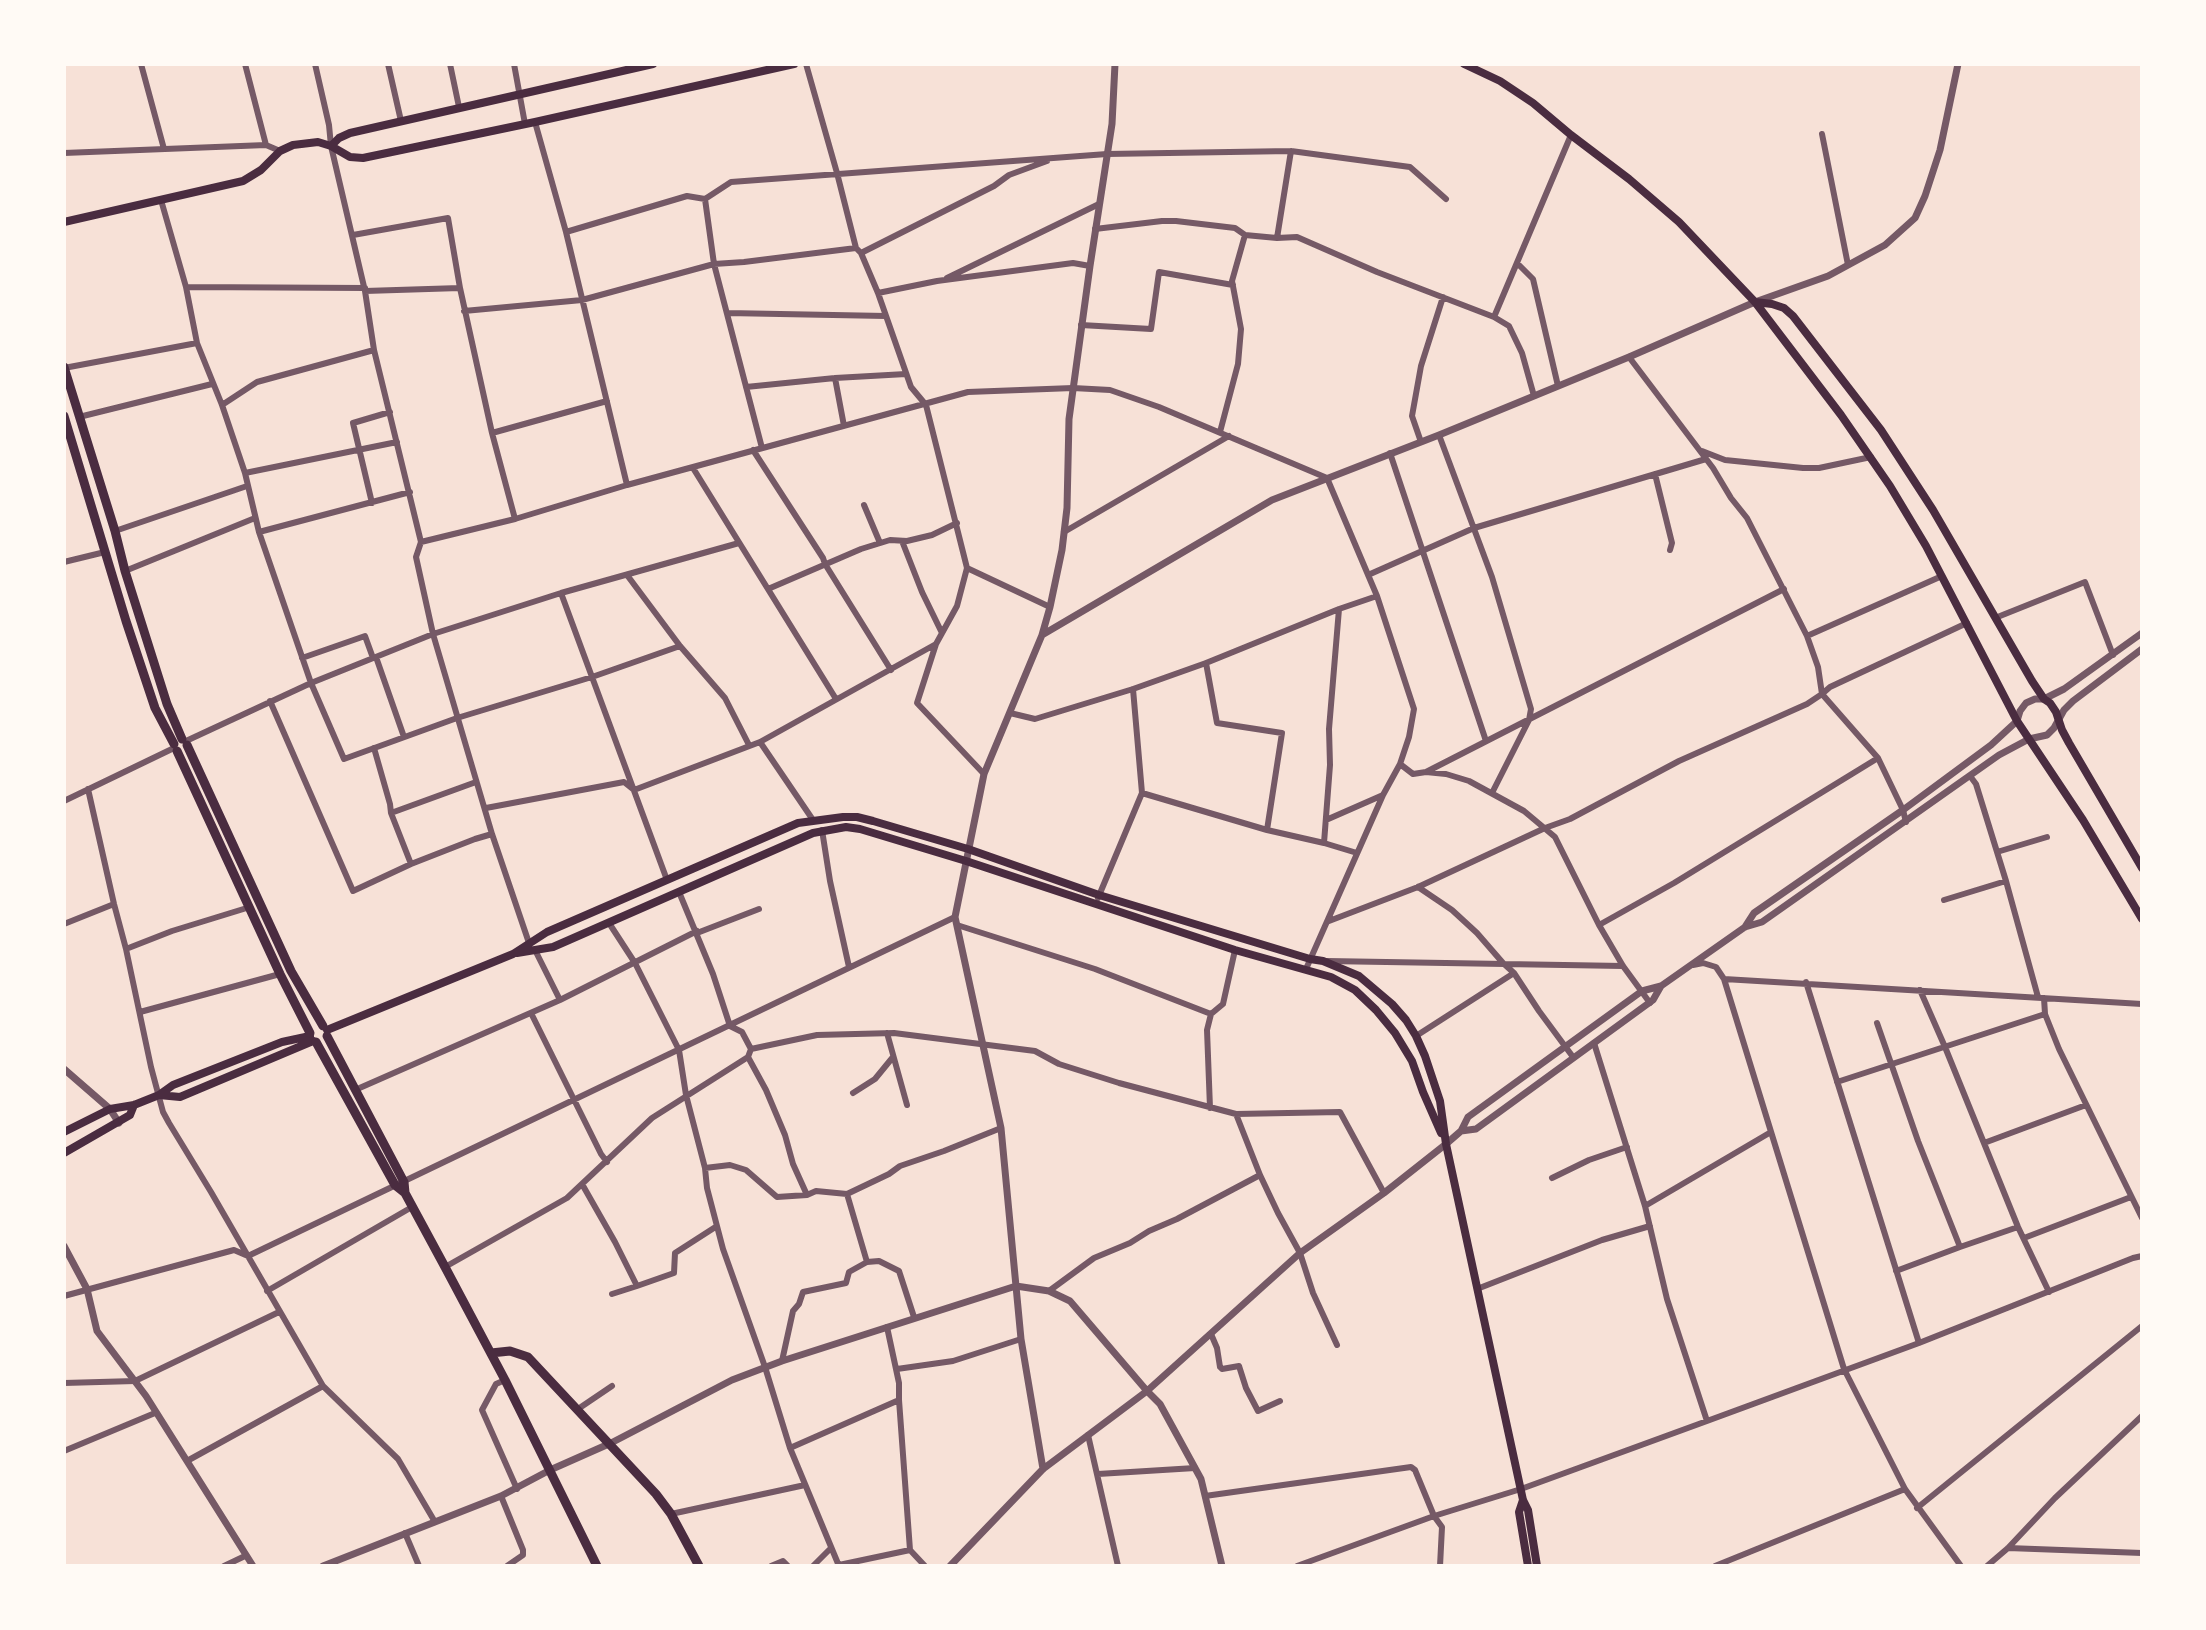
<!DOCTYPE html>
<style>
body{margin:0}
#map{position:relative;width:2206px;height:1630px;overflow:hidden;background:#f7e1d7;font-family:"Roboto Condensed",sans-serif}
canvas{display:block}
.frame{position:absolute;inset:0;border:66px solid #fffaf5;pointer-events:none}
</style>
<div id="map">
<canvas width="2206" height="1630"></canvas>
<div class="frame"></div>
</div>
<script>
const context = document.querySelector('canvas').getContext('2d');
context.lineJoin = 'round';
const poly = rows => new Path2D(rows.map(r => 'M' + r).join(''));
function trace(path, color, width, dash) { context.strokeStyle = color; context.lineWidth = width; context.lineCap = dash ? 'butt' : 'round'; context.setLineDash(dash || []); context.stroke(path); }
trace(poly([
 [141,64,164,149],
 [245,64,266,145],
 [315,64,329,125,331,146,365,291,374,350,421,542,416,557,433,634,492,834,529,943],
 [388,64,401,121],
 [450,64,459,107],
 [514,64,525,124],
 [806,64,837,173,856,248,861,253,878,293,911,387,926,405,967,568,957,606,936,644,917,703,984,774],
 [535,122,566,232,627,485],
 [1822,134,1848,265],
 [64,153,266,145,280,151],
 [161,200,186,287,197,343,222,405,245,473,259,532,311,683,344,759,457,718,592,677,680,646],
 [1095,229,1162,221,1176,221,1235,228,1245,235],
 [566,232,687,196,705,199],
 [353,235,448,218,460,288,365,291],
 [1277,238,1291,151],
 [861,253,994,186,1009,175,1047,161],
 [1517,263,1533,279,1558,386],
 [947,278,1099,204],
 [186,287,365,288],
 [460,288,492,433,515,519],
 [878,293,937,281,1073,263,1090,266],
 [464,311,582,300,714,264,744,262,856,248],
 [727,313,886,316],
 [1494,317,1509,326,1522,353,1534,396],
 [1081,325,1151,329,1159,272,1233,285],
 [64,368,197,343],
 [746,387,835,378],
 [222,405,257,382,374,350],
 [79,417,212,384],
 [844,426,835,378,906,374],
 [1220,432,1238,364,1241,329,1232,281,1245,235,1277,238,1297,237,1377,272,1494,317,1571,135],
 [492,433,607,401],
 [1439,435,1492,577,1531,709,1529,720,1492,793],
 [1421,442,1412,416,1421,366,1443,297],
 [762,448,714,264,705,199,731,182,1107,154,1291,151,1410,167,1446,199],
 [753,450,823,558,825,564,891,670],
 [1702,451,1725,460,1803,468,1819,468,1871,457],
 [1390,453,1486,741],
 [693,468,836,699],
 [245,473,397,442],
 [1655,474,1672,543,1670,550],
 [372,503,353,423,390,412],
 [864,505,880,543],
 [115,531,247,486],
 [259,532,410,492],
 [1064,532,1229,436],
 [902,541,922,592,942,633],
 [421,542,515,519,627,485,968,392,1073,388,1110,390,1159,407,1327,478,1377,596,1414,709,1409,737,1400,764,1383,795,1306,969],
 [64,562,105,552],
 [967,568,1050,607],
 [125,571,255,518],
 [627,575,680,646,725,698,749,745],
 [1368,575,1474,528,1706,459],
 [768,589,861,549,890,540,907,541,932,535,957,523],
 [561,593,667,880],
 [1995,618,2085,582,2113,655],
 [1807,636,1942,576],
 [376,657,404,737],
 [302,658,365,636,373,658],
 [1206,663,1217,723,1282,733,1267,830],
 [270,701,353,891,411,864,475,839,492,834],
 [1010,713,1035,719,1133,689,1206,663,1339,609,1377,596],
 [186,741,311,683,433,634,561,593,739,543],
 [760,742,813,820],
 [374,748,390,804,391,813,476,782],
 [1400,764,1413,774,1426,772,1446,774,1469,781,1524,811,1555,837,1599,925,1623,966,1650,1003],
 [1426,772,1784,589],
 [1970,776,1976,784,2006,881,2038,997],
 [88,789,114,904,126,949,151,1067,163,1112,169,1123,211,1192,323,1386,398,1459,435,1522],
 [1142,793,1267,830,1324,843,1357,853],
 [64,801,174,748],
 [486,808,624,782,634,790,760,742,936,644],
 [391,813,411,864],
 [1326,820,1383,795],
 [1906,822,1903,810,1878,758,1822,694,1830,687,1967,623],
 [822,830,830,881,849,967],
 [1324,843,1330,765,1329,729,1339,609],
 [1997,852,2047,837],
 [1418,887,1452,910,1477,933,1503,963,1514,973,1539,1011,1573,1057],
 [679,892,713,974,730,1026,742,1032,751,1049,817,1035,894,1033,1035,1051,1059,1064,1119,1083,1236,1114,1340,1112,1384,1193],
 [1098,898,1142,793,1133,689],
 [1944,900,2006,881],
 [1329,921,1418,887,1545,828,1570,819,1679,761,1807,704,1822,694,1818,667,1807,636,1747,518,1731,498,1713,468,1629,357],
 [609,923,635,963,679,1050,686,1095,705,1168,707,1188,723,1249,765,1367,790,1448,839,1566],
 [64,924,114,904],
 [957,925,1095,969,1211,1014],
 [1599,925,1674,883,1878,758],
 [697,933,759,909],
 [126,949,172,931,250,907],
 [535,950,560,1000],
 [1327,961,1623,966],
 [1693,965,1703,963,1716,967,1724,979,1844,1369,1905,1489,1961,1566],
 [1724,979,2142,1004],
 [1806,982,1919,1343],
 [1920,990,1945,1047,2018,1227,2049,1292],
 [2044,998,2045,1014,2059,1049,2142,1218],
 [140,1012,280,974],
 [531,1013,601,1154,607,1162],
 [1877,1023,1918,1141,1960,1247,2018,1227],
 [887,1033,907,1105],
 [1416,1036,1514,973],
 [1594,1043,1645,1206,1667,1299,1707,1421],
 [748,1057,766,1090,785,1135,793,1164,807,1195,816,1191,847,1194,867,1262],
 [1837,1082,2045,1014],
 [355,1090,560,1000,697,931],
 [853,1093,875,1079,893,1057],
 [1210,1108,1207,1030,1211,1014,1223,1004,1235,950],
 [1236,1114,1260,1175,1278,1213,1300,1253,1313,1293,1337,1345],
 [1984,1143,2086,1105],
 [705,1168,730,1165,746,1170,777,1197,807,1195],
 [1552,1178,1589,1160,1627,1147],
 [582,1184,615,1242,637,1286,674,1273,675,1253,717,1226],
 [847,1194,889,1174,900,1166,944,1151,1001,1128],
 [1645,1206,1771,1132],
 [2024,1238,2131,1197],
 [445,1267,567,1198,652,1118,748,1057,751,1049],
 [1896,1271,1960,1247],
 [1477,1289,1602,1240,1650,1226],
 [267,1291,412,1207],
 [1049,1291,1094,1258,1130,1243,1149,1231,1177,1219,1260,1175],
 [612,1294,637,1286],
 [64,1296,234,1250,248,1256,955,917],
 [887,1327,899,1383,899,1400,910,1550],
 [1211,1334,1217,1348,1220,1367,1222,1369,1239,1366,1246,1388,1258,1411,1280,1401],
 [782,1361,793,1311,799,1304,803,1292,846,1283,849,1272,867,1262,879,1261,899,1271,914,1317],
 [897,1369,953,1361,1021,1339],
 [505,1380,496,1384,482,1410,517,1489],
 [64,1383,135,1381,279,1312],
 [578,1409,612,1386],
 [1088,1435,1118,1566],
 [790,1448,899,1400],
 [64,1451,155,1413],
 [187,1461,323,1386],
 [1098,1474,1195,1468],
 [501,1496,523,1550,523,1555,507,1566],
 [1205,1496,1411,1467,1415,1470,1434,1516,1442,1527,1440,1566],
 [1917,1508,2142,1326],
 [671,1514,805,1485],
 [405,1533,419,1566],
 [2008,1548,2142,1553],
 [839,1565,910,1550,925,1566],
 [224,1566,245,1556],
 [771,1566,783,1561,788,1566],
 [813,1566,831,1548],
 [1297,1566,1434,1516,1521,1489,1707,1421,1919,1343,2133,1258,2142,1256],
 [1715,1566,1905,1489],
 [1987,1566,2008,1548,2055,1498,2142,1416]
]), '#755966', 6);
trace(poly([
 [1042,635,1050,607,1062,550,1067,508,1069,419,1090,266,1112,124,1115,64],
 [1745,927,1754,913,1903,810,1991,745,2017,721,2020,711,2026,703,2035,699,2044,699,2064,689,2142,633],
 [64,1069,110,1109,119,1123],
 [1461,1131,1476,1129,1653,1000,1661,986],
 [64,1246,87,1289,97,1331,146,1396,253,1566],
 [1043,1469,1021,1339,1001,1128,955,917,984,774,1042,635,1272,500,1439,435,1629,357,1755,302,1828,276,1885,245,1915,218,1925,196,1940,150,1958,64],
 [323,1566,501,1496,550,1470,611,1443,732,1380,782,1361,1016,1286,1049,1291,1070,1301,1147,1391,1160,1404,1201,1479,1222,1566],
 [950,1566,1043,1469,1147,1391,1300,1253,1384,1193,1446,1144,1461,1131,1468,1117,1642,991,1661,986,1745,927,1762,922,1999,755,2029,739,2047,735,2054,728,2064,710,2073,701,2142,649]
]), '#755966', 7);
trace(poly([
 [1464,64,1500,81,1533,103,1571,135,1629,179,1679,222,1755,302,1841,415,1890,486,1926,546,2017,721,2083,820,2142,919],
 [331,146,339,138,350,133,653,64],
 [64,222,243,181,261,170,280,151,293,145,318,142,331,146,350,157,363,158,535,122,794,64],
 [1755,302,1772,304,1784,308,1793,316,1881,430,1933,510,2032,681,2044,699,2050,703,2056,712,2062,730,2069,743,2142,868],
 [517,953,553,947,813,833,846,827,860,829,966,861,1235,950,1331,977,1355,990,1376,1010,1395,1033,1412,1061,1423,1092,1441,1133],
 [327,1030,513,954,547,932,798,823,843,817,857,817,873,821,968,849,1099,895,1310,959,1323,961,1359,976,1392,1004,1406,1020,1416,1036,1425,1056,1440,1101,1446,1144,1523,1500,1528,1510,1537,1566],
 [159,1095,180,1097,313,1041],
 [64,1132,110,1109,134,1105,159,1095,173,1085,282,1042,310,1036],
 [64,1153,130,1115,134,1105],
 [1523,1500,1519,1512,1528,1566]
]), '#4a2c40', 8);
trace(poly([
 [64,367,115,531,125,571,167,704,182,739],
 [64,416,126,621,155,708,174,744],
 [187,745,291,971,323,1026],
 [177,751,280,974,310,1033],
 [327,1036,404,1182,405,1193],
 [316,1042,395,1185,405,1193,445,1267,505,1380,597,1566],
 [491,1353,510,1351,528,1357,656,1494,671,1514,699,1566]
]), '#4a2c40', 9);
</script>
